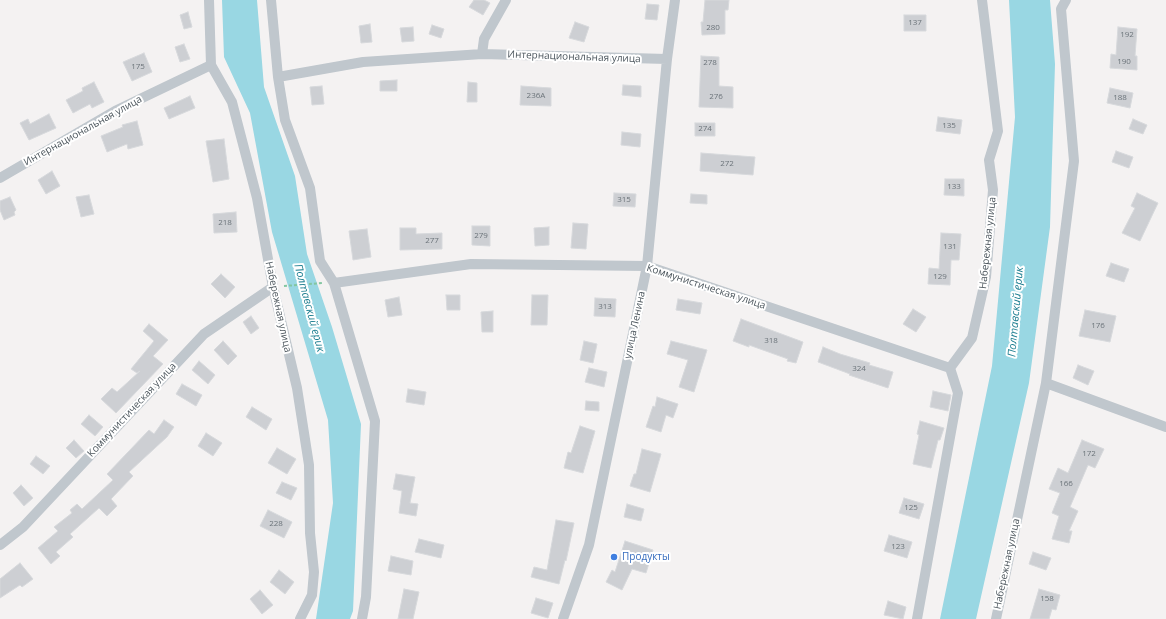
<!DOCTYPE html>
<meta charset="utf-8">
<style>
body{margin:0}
canvas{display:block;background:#f4f2f2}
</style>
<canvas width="1166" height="619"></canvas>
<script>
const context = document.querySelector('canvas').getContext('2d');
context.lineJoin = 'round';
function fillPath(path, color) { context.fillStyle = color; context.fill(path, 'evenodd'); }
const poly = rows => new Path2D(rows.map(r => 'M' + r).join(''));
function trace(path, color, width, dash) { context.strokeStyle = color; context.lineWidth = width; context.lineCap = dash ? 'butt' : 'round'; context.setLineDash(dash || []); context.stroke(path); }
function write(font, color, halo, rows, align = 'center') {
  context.font = font + ' "Open Sans",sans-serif'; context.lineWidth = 4; context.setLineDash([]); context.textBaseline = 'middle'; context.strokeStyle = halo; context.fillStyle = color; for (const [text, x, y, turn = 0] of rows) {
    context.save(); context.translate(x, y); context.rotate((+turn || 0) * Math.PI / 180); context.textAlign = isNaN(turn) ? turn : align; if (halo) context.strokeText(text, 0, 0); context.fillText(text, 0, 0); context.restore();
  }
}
fillPath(poly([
 [222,0,257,0,264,87,295,176,307,254,332,327,361,424,353,611,350,619,316,619,333,503,328,420,272,232,250,113,224,57],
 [1009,0,1050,0,1055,64,1050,227,1029,383,976,619,940,619,992,366,1015,117]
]), '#99d7e3');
const building = poly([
 [474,0,484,0,490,3,483,15,469,7,474,0],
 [705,0,729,0,728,10,725,10,725,34,702,35,701,22,703,22,705,0],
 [647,4,659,5,657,20,645,19,647,4],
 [188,12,192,27,184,29,180,15,188,12],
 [904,15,926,15,926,31,904,31,904,15],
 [575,22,589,27,584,42,569,38,575,22],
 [370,24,372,42,361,43,359,26,370,24],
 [432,25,444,29,441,38,429,34,432,25],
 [413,27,414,41,402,42,400,28,413,27],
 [1118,27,1137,29,1135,56,1137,56,1137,70,1110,68,1111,54,1116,55,1118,27],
 [184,44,190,59,180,62,175,47,184,44],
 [144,53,152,72,132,81,123,62,144,53],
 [701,56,719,57,719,86,733,87,733,108,699,107,701,56],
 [397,80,397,91,380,91,380,81,397,80],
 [94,82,104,102,92,108,90,104,73,113,66,100,83,91,82,88,94,82],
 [468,82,477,83,477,102,467,102,468,82],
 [623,85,641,86,641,97,622,95,623,85],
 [322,86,324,104,312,105,310,87,322,86],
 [521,86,551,88,551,106,520,105,521,86],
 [1110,88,1133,93,1130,108,1107,103,1110,88],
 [190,96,195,108,169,119,164,108,190,96],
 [49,114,56,128,29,140,20,123,28,119,30,124,49,114],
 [938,117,962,120,960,134,936,131,938,117],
 [1133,119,1147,125,1143,134,1129,129,1133,119],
 [137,121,143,145,128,149,127,144,107,152,101,136,123,127,122,125,137,121],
 [695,123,715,123,715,136,695,136,695,123],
 [622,132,641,134,640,147,621,145,622,132],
 [224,139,229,179,213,182,206,141,224,139],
 [1116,151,1133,157,1129,168,1112,162,1116,151],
 [701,153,755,157,753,175,700,171,701,153],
 [52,171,60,186,46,194,38,180,52,171],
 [945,179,964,179,964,196,944,195,945,179],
 [614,193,636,194,635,207,613,206,614,193],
 [1137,193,1158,203,1140,241,1122,233,1135,208,1131,206,1137,193],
 [691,194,707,195,707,204,690,203,691,194],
 [89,195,94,214,81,217,76,197,89,195],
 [10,197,16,210,14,212,15,215,4,220,0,210,0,201,10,197],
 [236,212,237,232,214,233,213,214,236,212],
 [573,223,588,224,586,249,571,248,573,223],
 [472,226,490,226,490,246,472,245,472,226],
 [549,227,549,245,535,246,534,228,549,227],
 [400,228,416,228,416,234,442,233,442,249,400,250,400,228],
 [367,229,371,257,353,260,349,231,367,229],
 [941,233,961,234,959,260,951,260,950,285,928,284,929,268,939,269,941,233],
 [1111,263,1129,269,1124,282,1106,276,1111,263],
 [221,274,235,287,225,298,211,284,221,274],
 [446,295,460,295,460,310,447,310,446,295],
 [532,295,548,295,547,325,531,325,532,295],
 [399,297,402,315,388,317,385,300,399,297],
 [595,298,616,299,615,317,594,316,595,298],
 [678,299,702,303,700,314,676,310,678,299],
 [913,309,926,317,916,332,903,324,913,309],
 [1085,310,1116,316,1110,342,1079,336,1085,310],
 [493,311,493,332,482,332,481,312,493,311],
 [251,316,259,328,251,334,243,322,251,316],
 [741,319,803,342,796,363,787,361,788,359,749,345,749,347,733,341,741,319],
 [149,324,168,340,153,356,163,364,116,413,101,399,112,388,117,392,140,371,137,373,131,369,154,341,143,331,149,324],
 [223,341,237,356,228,365,214,350,223,341],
 [584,341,597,344,593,363,580,360,584,341],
 [671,341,707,350,694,392,679,387,688,360,667,354,671,341],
 [823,347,840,354,870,363,869,365,893,372,888,388,849,375,850,374,818,362,823,347],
 [199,361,215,375,208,384,192,370,199,361],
 [1078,365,1094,371,1088,385,1073,378,1078,365],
 [589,368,607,372,604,387,585,382,589,368],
 [182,384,202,395,196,406,176,394,182,384],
 [408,389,426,392,424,405,406,402,408,389],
 [933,391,951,395,948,411,930,407,933,391],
 [657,397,678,404,673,418,666,415,661,432,646,427,653,406,655,407,657,397],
 [586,401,599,402,599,411,585,410,586,401],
 [252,407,272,419,266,430,246,417,252,407],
 [89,415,103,427,95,436,81,424,89,415],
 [164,420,174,427,167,437,129,472,133,476,111,499,117,506,107,516,99,508,70,534,73,537,56,552,60,556,51,564,38,548,58,531,54,527,72,513,70,510,77,504,82,509,113,480,107,474,149,430,154,434,164,420],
 [920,421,944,428,940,440,938,440,931,468,913,464,919,435,917,434,920,421],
 [580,426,595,431,583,473,564,468,568,452,571,453,580,426],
 [206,433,222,443,213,456,198,446,206,433],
 [74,440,84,451,76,458,66,448,74,440],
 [1082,440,1104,449,1095,468,1088,465,1070,507,1078,511,1069,531,1072,531,1069,543,1052,539,1059,516,1052,513,1060,493,1049,489,1058,468,1068,473,1082,440],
 [277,448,296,459,287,474,268,463,277,448],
 [642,449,661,454,650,492,630,486,634,474,636,474,642,449],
 [36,456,50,466,43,474,30,464,36,456],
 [396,474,415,477,410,503,418,504,416,516,399,513,402,491,393,489,396,474],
 [282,482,297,488,291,500,276,493,282,482],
 [21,485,33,498,24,506,13,493,21,485],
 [904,498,924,504,919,519,899,513,904,498],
 [627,504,644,509,641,521,624,517,627,504],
 [268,510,292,522,284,538,260,526,268,510],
 [556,520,574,523,566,561,565,560,559,584,531,577,534,567,547,570,556,520],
 [889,535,912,542,907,558,884,551,889,535],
 [419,539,444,545,441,558,415,552,419,539],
 [625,541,653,550,646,573,632,569,622,590,606,582,612,570,615,572,625,541],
 [1033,552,1051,558,1046,570,1029,564,1033,552],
 [391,556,413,561,411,575,388,571,391,556],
 [20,563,33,579,22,587,20,585,0,598,0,579,20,563],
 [279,570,294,582,285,594,270,582,279,570],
 [404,589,419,592,413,619,398,619,404,589],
 [1039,589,1060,595,1056,610,1052,609,1049,619,1030,619,1039,589],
 [260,590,273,605,262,614,250,599,260,590],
 [536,598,553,603,548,618,531,613,536,598],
 [888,601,906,607,903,619,884,615,888,601]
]);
fillPath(building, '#cdcfd3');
trace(building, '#d7d9dc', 1);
trace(poly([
 [284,286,323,283]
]), '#83c6a1', 2, [3, 2]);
trace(poly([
 [209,0,211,65,232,102,257,198,273,287,297,388,309,465,310,533,314,572,312,595,300,619],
 [271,0,278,77,285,120,310,188,320,261,334,283,375,421,366,597,362,619],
 [482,54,484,39,506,0],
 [278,77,363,62,482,54,667,59],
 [0,178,115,111,211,65],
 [334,283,471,264,647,266,950,368],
 [1046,383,1166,427],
 [0,545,23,527,204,334,273,287],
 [563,619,589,545,647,266,667,59,675,0],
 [917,619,958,393,950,368,972,338,986,277,993,190,989,160,998,131,982,0],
 [996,619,1046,383,1074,161,1061,9,1066,0]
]), '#c0c7cd', 10);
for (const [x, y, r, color] of [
 [614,557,4,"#3f7fe0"]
]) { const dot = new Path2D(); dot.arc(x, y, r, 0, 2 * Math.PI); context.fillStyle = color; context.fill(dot); trace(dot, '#fff', 1.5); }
write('8px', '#6c747a', null, [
 ["137",915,23],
 ["280",713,28],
 ["192",1127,35],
 ["190",1124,62],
 ["278",710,63],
 ["175",138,67],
 ["236А",536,96],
 ["276",716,97],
 ["188",1120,98],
 ["135",949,126],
 ["274",705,129],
 ["272",727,164],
 ["133",954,187],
 ["315",624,200],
 ["218",225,223],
 ["279",481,236],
 ["277",432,241],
 ["131",950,247],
 ["129",940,277],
 ["313",605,307],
 ["176",1098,326],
 ["318",771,341],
 ["324",859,369],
 ["172",1089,454],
 ["166",1066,484],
 ["125",911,508],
 ["228",276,524],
 ["123",898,547],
 ["158",1047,599]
]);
write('10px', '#4c565d', '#fff', [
 ["Интернациональная улица",574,57,2],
 ["Интернациональная улица",83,131,-29],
 ["Набережная улица",988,243,-84],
 ["Коммунистическая улица",706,287,18],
 ["Набережная улица",278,307,78],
 ["улица Ленина",635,325,-78],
 ["Коммунистическая улица",132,410,-47],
 ["Набережная улица",1007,564,-78]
]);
write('10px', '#366cbe', '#fff', [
 ["Продукты",622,557]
], 'left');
write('italic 11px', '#1d7e90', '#fff', [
 ["Полтавский ерик",309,308,75],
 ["Полтавский ерик",1016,312,-85]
]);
</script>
